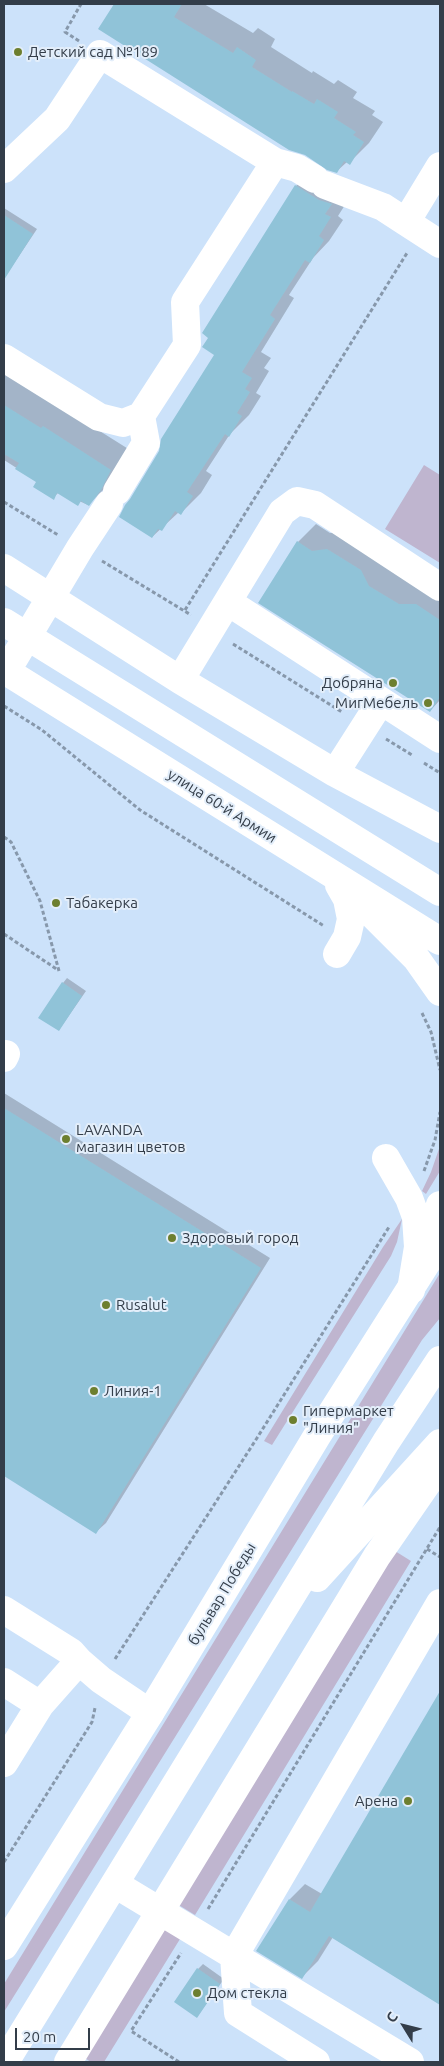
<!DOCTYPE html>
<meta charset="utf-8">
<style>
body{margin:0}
#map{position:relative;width:444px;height:2066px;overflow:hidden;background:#cce2fa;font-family:Ubuntu,sans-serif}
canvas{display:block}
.frame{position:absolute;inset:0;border:5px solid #333d49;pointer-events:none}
.north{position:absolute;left:379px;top:2001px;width:50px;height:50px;-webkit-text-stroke:4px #e3eefa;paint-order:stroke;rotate:306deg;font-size:14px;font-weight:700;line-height:20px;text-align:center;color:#333d49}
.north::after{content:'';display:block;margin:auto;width:18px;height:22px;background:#333d49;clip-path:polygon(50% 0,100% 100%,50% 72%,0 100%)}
.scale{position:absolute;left:15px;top:2028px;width:75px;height:22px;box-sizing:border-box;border:2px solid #333d49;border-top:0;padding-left:6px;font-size:15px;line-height:18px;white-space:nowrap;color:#333d49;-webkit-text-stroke:4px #e3eefa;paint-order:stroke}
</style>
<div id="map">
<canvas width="444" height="2066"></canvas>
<div class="frame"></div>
<div class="north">С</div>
<div class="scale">20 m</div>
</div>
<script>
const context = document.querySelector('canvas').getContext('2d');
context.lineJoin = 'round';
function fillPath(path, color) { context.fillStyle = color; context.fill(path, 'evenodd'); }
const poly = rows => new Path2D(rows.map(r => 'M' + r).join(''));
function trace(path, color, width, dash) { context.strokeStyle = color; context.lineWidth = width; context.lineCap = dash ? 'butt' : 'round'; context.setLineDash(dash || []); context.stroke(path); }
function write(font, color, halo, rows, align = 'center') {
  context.font = font + ' Ubuntu,sans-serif'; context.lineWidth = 4; context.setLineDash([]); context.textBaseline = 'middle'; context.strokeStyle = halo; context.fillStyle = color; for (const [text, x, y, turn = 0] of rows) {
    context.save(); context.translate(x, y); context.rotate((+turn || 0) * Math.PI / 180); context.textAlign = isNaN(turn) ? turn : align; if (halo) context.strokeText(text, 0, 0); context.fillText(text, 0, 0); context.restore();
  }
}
fillPath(poly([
 [424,465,440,475,440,563,385,529],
 [440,1146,440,1171,426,1194,422,1191,431,1172],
 [402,1219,397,1242,391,1256,272,1445,264,1441,383,1247],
 [440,1273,440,1318,422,1340,4,2012,4,1984],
 [395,1551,411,1561,195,1915,177,1904],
 [163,1928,180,1939,104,2062,91,2062,83,2057]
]), '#bfb5cf');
fillPath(poly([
 [115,4,204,4,253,33,258,28,275,39,271,47,312,73,313,71,334,84,338,80,357,92,353,98,375,111,372,115,383,122,369,143,349,163,347,162,337,171,99,29],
 [316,166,350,197,338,216,343,220,329,241,313,258,289,295,294,298,261,352,271,358,264,368,269,371,256,393,261,396,249,415,230,434,206,471,212,475,201,493,181,513,179,512,152,537,132,499,216,354,296,186],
 [4,208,37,229,7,274,4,272],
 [4,371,130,450,108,485,88,505,59,492,53,498,37,481,4,460],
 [316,524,330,533,346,531,440,590,440,700,430,711,298,542],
 [67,978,86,991,59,1030,63,983],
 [4,1093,270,1258,106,1523,96,1532,4,1475],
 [440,1693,440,2004,333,1937,318,1961,302,1977,290,1899,305,1884,322,1894],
 [203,1964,224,1979,197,2017,198,1969]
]), '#0003');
fillPath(poly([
 [114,4,182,4,174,17,233,53,237,47,256,60,252,67,292,92,292,91,314,104,317,99,338,112,334,118,356,132,353,135,364,142,350,165,344,161,337,173,327,170,305,155,289,150,98,29],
 [295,185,319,200,332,204,325,214,331,217,319,236,324,240,310,263,305,260,270,315,275,319,242,372,252,378,245,389,250,392,237,413,242,416,229,437,225,434,187,492,193,496,181,515,175,511,162,531,158,529,152,538,119,517,125,505,130,499,159,451,161,439,214,355,202,347,208,338,202,333],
 [4,215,33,234,4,280],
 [4,405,41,428,43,426,111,470,101,490,89,506,81,501,78,506,57,493,54,500,33,487,36,482,15,469,19,463,4,454],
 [297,541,312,551,327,549,361,570,369,586,399,604,416,604,440,620,440,697,430,712,258,603],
 [62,982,82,996,59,1031,38,1018],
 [4,1108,261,1268,96,1534,4,1476],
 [440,1691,440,2005,329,1936,302,1979,256,1951,289,1899,310,1912],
 [197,1968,220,1984,197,2018,174,2002]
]), '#90c3d8');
trace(poly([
 [79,41,65,32,81,4],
 [4,502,58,535],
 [102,561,191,615],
 [185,610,407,253],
 [233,644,342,712],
 [4,706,42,730,140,810,324,926],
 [386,739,412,755],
 [424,763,440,773],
 [4,837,11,842,40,901,59,971],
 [4,934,58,970],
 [422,1013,431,1032,440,1070],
 [424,1171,435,1140,440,1112],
 [427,1549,440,1557],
 [115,1659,257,1438,389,1227],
 [4,1862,92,1722,95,1708],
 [208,1909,440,1527],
 [179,2062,131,2031,181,1953]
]), '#8798ab', 3, [4, 2.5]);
trace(poly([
 [275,162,297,168,315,179],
 [4,169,57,119,100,54,275,162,185,302,187,345,141,416,123,423,99,417,4,358],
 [325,185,383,207,406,222,440,166],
 [406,222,440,244],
 [117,491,146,443,141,416],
 [4,568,180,680,335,773,440,829],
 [228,602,440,739],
 [4,622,440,892],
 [4,670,440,941],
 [6,672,80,548,109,504],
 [180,680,282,512,297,501,315,505,440,587],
 [335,773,381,701],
 [365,907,416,958,440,992],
 [337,954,347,937,351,919,347,899,339,885],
 [4,1058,6,1054],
 [386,1158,409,1198,416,1217,418,1247,411,1290],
 [423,1256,440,1205],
 [4,1610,71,1652,79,1661,101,1680,150,1713],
 [4,1682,40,1705],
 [4,1763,40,1705,79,1661],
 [115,1884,410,2062],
 [68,2062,377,1556,440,1465],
 [316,2062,238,2013,234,1956,440,1603]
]), '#fff', 28);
trace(poly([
 [317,1578,440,1443],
 [4,1946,150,1713,317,1436,440,1242],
 [5,2062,386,1442,440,1360]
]), '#fff', 28);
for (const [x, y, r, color] of [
 [18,52,5,"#6d7f2f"],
 [393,683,5,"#6d7f2f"],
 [428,703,5,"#6d7f2f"],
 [56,903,5,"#6d7f2f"],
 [66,1139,5,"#6d7f2f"],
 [172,1238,5,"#6d7f2f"],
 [106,1305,5,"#6d7f2f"],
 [94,1391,5,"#6d7f2f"],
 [293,1420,5,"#6d7f2f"],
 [408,1801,5,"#6d7f2f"],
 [197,1993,5,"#6d7f2f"]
]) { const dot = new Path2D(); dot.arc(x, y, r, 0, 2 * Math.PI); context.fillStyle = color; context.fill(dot); trace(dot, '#e3eefa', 2); }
write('15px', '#333d49', '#e3eefa', [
 ["Детский сад №189",28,52],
 ["Добряна",383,683,"right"],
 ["МигМебель",418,703,"right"],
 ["Табакерка",66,903],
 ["LAVANDA",76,1130],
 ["магазин цветов",76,1147],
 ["Здоровый город",182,1238],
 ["Rusalut",116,1305],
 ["Линия-1",104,1391],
 ["Гипермаркет",303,1411],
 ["\"Линия\"",303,1428],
 ["Арена",398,1801,"right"],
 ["Дом стекла",207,1993]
], 'left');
write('15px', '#333d49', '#e3eefa', [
 ["улица 60-й Армии",222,806,32],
 ["бульвар Победы",222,1594,-59]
]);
</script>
